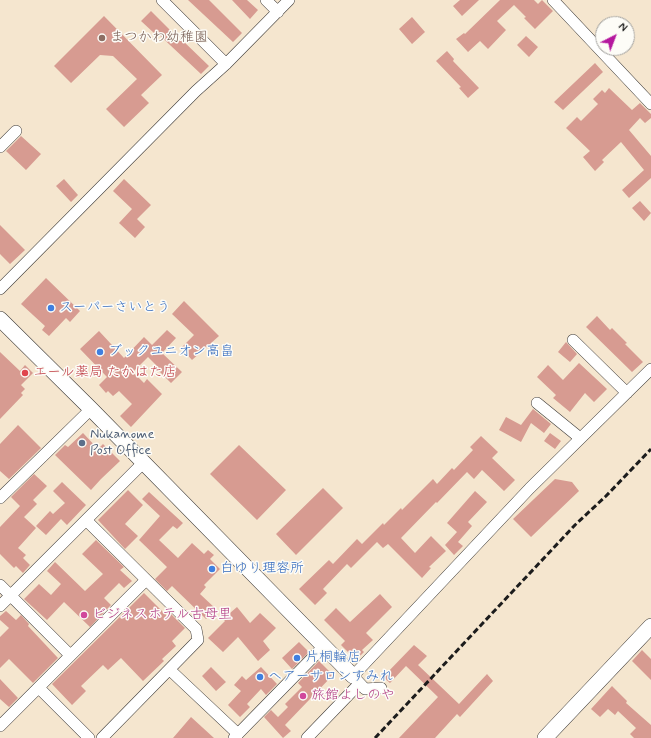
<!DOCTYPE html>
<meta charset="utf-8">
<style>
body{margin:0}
#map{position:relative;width:651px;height:738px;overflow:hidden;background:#f5e6cf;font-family:Mynerve,sans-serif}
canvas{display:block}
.north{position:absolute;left:595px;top:16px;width:40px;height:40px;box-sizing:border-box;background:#fdfcf7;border:1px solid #a3a29f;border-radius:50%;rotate:42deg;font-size:11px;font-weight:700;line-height:16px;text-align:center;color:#1c1c1c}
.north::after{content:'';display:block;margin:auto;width:14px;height:18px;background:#b5179e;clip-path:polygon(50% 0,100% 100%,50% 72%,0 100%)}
</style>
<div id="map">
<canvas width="651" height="738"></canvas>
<div class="north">N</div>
</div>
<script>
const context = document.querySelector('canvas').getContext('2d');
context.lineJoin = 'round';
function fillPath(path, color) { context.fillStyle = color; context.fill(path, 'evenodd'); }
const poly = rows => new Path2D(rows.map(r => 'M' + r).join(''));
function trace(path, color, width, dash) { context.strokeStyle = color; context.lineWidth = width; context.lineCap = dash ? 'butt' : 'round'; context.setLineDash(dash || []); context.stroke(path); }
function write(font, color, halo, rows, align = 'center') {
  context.font = font + ' Mynerve,"Klee One",sans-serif'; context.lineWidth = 3; context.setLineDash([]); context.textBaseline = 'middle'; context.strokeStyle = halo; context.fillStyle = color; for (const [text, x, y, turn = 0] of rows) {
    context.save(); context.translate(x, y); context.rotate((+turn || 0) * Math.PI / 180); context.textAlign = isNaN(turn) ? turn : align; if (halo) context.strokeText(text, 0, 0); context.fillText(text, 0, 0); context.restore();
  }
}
fillPath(poly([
 [188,0,209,0,242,33,233,42],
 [232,0,247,0,258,10,250,19],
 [460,0,479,0,462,16,453,6],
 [500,0,534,0,538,4,542,0,553,11,535,29,524,18,526,17,514,5,497,21,506,30,488,49,480,41,468,52,456,39,464,33,465,34],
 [151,11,180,40,181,39,209,66,201,74,155,31,154,33,141,21],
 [104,16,162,75,141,95,149,103,124,127,106,109,137,79,113,56,100,55,71,83,54,66],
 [412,17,425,32,412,44,399,29],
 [526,36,538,47,529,57,517,45],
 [447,51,454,59,453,61,479,88,468,98,459,88,461,87,436,61],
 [595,63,603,72,563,110,554,102],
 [609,88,632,110,640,103,651,114,651,118,645,123,640,118,629,130,651,156,651,178,629,198,622,190,644,170,621,142,602,160,604,162,595,171,583,157,590,151,566,128,577,117,581,121,598,104,593,99,602,90,605,93],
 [21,136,41,154,26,170,6,151],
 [64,179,78,195,71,202,56,186],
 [124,179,151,205,137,219,145,227,135,238,119,223,132,209,113,191],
 [640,201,651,213,644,221,632,208],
 [0,225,25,250,10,264,0,254],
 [46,278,80,311,70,322,66,318,49,336,42,330,45,326,21,304],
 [184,301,219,336,192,360,181,348,194,335,172,314],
 [597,316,610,330,612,328,627,343,625,344,643,362,632,372,586,327],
 [167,330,176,338,162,353,182,372,171,383,157,369,158,367,148,357,133,372,144,383,147,379,162,394,131,427,120,416,132,404,119,391,113,396,108,391,106,393,99,385,107,377,80,349,99,331,124,358,144,337,152,345],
 [566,342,577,354,570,362,558,352],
 [0,352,20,371,25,365,33,373,21,385,25,389,21,393,23,395,0,419],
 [579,363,607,389,594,402,585,393,570,412,553,398,556,395,537,377,548,365,563,380],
 [533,409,551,424,544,433,531,423,521,442,499,430,506,417,521,425],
 [18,425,41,448,9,479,0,471,0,444],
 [83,433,98,449,103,444,120,461,101,479,91,490,55,455,65,445,68,447],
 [550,433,561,441,555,449,544,441],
 [481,436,498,452,492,458,515,480,504,491,482,470,474,479,467,472,437,503,436,502,401,538,415,553,431,536,446,551,429,567,431,568,422,578,388,544,383,548,377,542,351,568,347,564,323,589,327,593,315,605,299,589,329,560,333,564,357,539,362,544,383,523,384,525,401,508,402,510,433,479,437,484,452,468,454,470,473,450,470,447],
 [239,445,286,490,257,520,210,474],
 [34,474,47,486,33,500,37,504,24,517,36,528,18,548,26,555,23,558,30,565,23,573,16,566,14,568,0,554,0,527,20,506,11,497],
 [555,479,572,482,579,491,531,537,513,519],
 [62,482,86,505,67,525,61,519,46,535,36,526,50,511,53,514,65,503,53,491],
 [323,488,343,508,296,555,276,534],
 [128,490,143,505,125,524,138,536,125,549,98,520],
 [475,491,487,502,468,522,472,526,458,542,463,546,454,555,445,545,457,532,447,523],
 [149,492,183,523,177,529,173,526,159,540,178,558,192,543,204,554,208,550,214,555,210,559,220,569,204,585,206,587,200,594,216,609,206,619,172,586,167,591,155,579,167,567,139,540,160,516,142,499],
 [96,540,124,567,120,570,132,581,124,588,119,583,104,598,111,605,90,627,64,602,47,620,24,599,39,584,51,595,61,584,47,571,55,562,85,591,103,574,82,554],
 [144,593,167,616,170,613,185,628,172,641,176,646,162,659,164,661,143,681,121,658,108,670,103,665,81,686,86,691,72,705,52,684],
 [380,594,392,607,366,633,373,640,362,650,364,652,356,660,341,645,345,641,324,620,336,608,350,622],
 [237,607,250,623,260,613,276,628,263,641,270,650,258,661,238,637,223,652,208,638,225,621,223,619],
 [6,611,16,620,21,615,29,624,28,626,58,658,33,683,9,659,0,668,0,637,9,628,0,620,0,616],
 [299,642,309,652,292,669,282,658],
 [414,645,427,656,418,665,459,704,487,674,493,681,460,717,457,714,435,738,399,738,438,697,406,666,390,683,383,677],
 [642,650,651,659,651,680,632,661],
 [319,661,333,675,285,725,291,731,283,738,264,717,271,710,278,717,288,707,285,704,302,687,298,683],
 [211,667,226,682,216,691,202,676],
 [261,667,277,684,266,695,261,689,247,704,250,707,240,717,228,705,241,691,234,685,242,676,246,680],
 [0,679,18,698,9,707,0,699],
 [612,686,627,701,626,703,651,725,651,738,634,738,630,734,636,728,618,711,615,715,608,709,600,717,591,709],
 [191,717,214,738,173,738]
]), '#d79b91');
const street = poly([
 [162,0,226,64],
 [266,0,278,12],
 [553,0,651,104],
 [0,147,16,131],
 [0,289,196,91,226,64,289,0],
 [573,340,627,393],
 [537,403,580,438],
 [0,498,91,409],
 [86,520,196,629,198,640,102,738],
 [0,585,70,655],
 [0,606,143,463],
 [170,670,238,734],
 [39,688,89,738],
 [381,688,365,689,353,676,530,488,651,369],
 [0,726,146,580],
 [234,738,323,647],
 [307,738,359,684]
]);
const secondary = poly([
 [0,319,91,409,353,676],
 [545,738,651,626]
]);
trace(street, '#3d3a37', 12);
trace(secondary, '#3d3a37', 16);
trace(street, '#fff', 11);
trace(secondary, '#fff', 15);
trace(poly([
 [375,738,575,525,606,496,651,449]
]), '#1c1c1c', 3, [6, 3]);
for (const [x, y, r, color] of [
 [102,38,4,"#8d6e63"],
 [51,308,4,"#3f7fe0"],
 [100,352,4,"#3f7fe0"],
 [25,373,4,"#e0444e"],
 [82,443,4,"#5c6f8a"],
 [212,569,4,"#3f7fe0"],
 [84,615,4,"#d1479c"],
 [297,658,4,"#3f7fe0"],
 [260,677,4,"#3f7fe0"],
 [303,696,4,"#d1479c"]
]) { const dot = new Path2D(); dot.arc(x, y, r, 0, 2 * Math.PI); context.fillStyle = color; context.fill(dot); trace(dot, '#fdfcf7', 1.5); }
write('14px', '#785e54', '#fdfcf7', [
 ["まつかわ幼稚園",110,38]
], 'left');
write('14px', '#366cbe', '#fdfcf7', [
 ["スーパーさいとう",59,308],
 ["ブックユニオン高畠",108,352],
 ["白ゆり理容所",220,569],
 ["片桐輪店",305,658],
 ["ヘアーサロンすみれ",268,677]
], 'left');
write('14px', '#be3a42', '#fdfcf7', [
 ["エール薬局 たかはた店",33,373]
], 'left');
write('14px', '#4e5e75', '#fdfcf7', [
 ["Nukanome",90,435],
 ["Post Office",90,451]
], 'left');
write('14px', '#b23c85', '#fdfcf7', [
 ["ビジネスホテル古母里",92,615],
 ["旅館よしのや",311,696]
], 'left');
</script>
